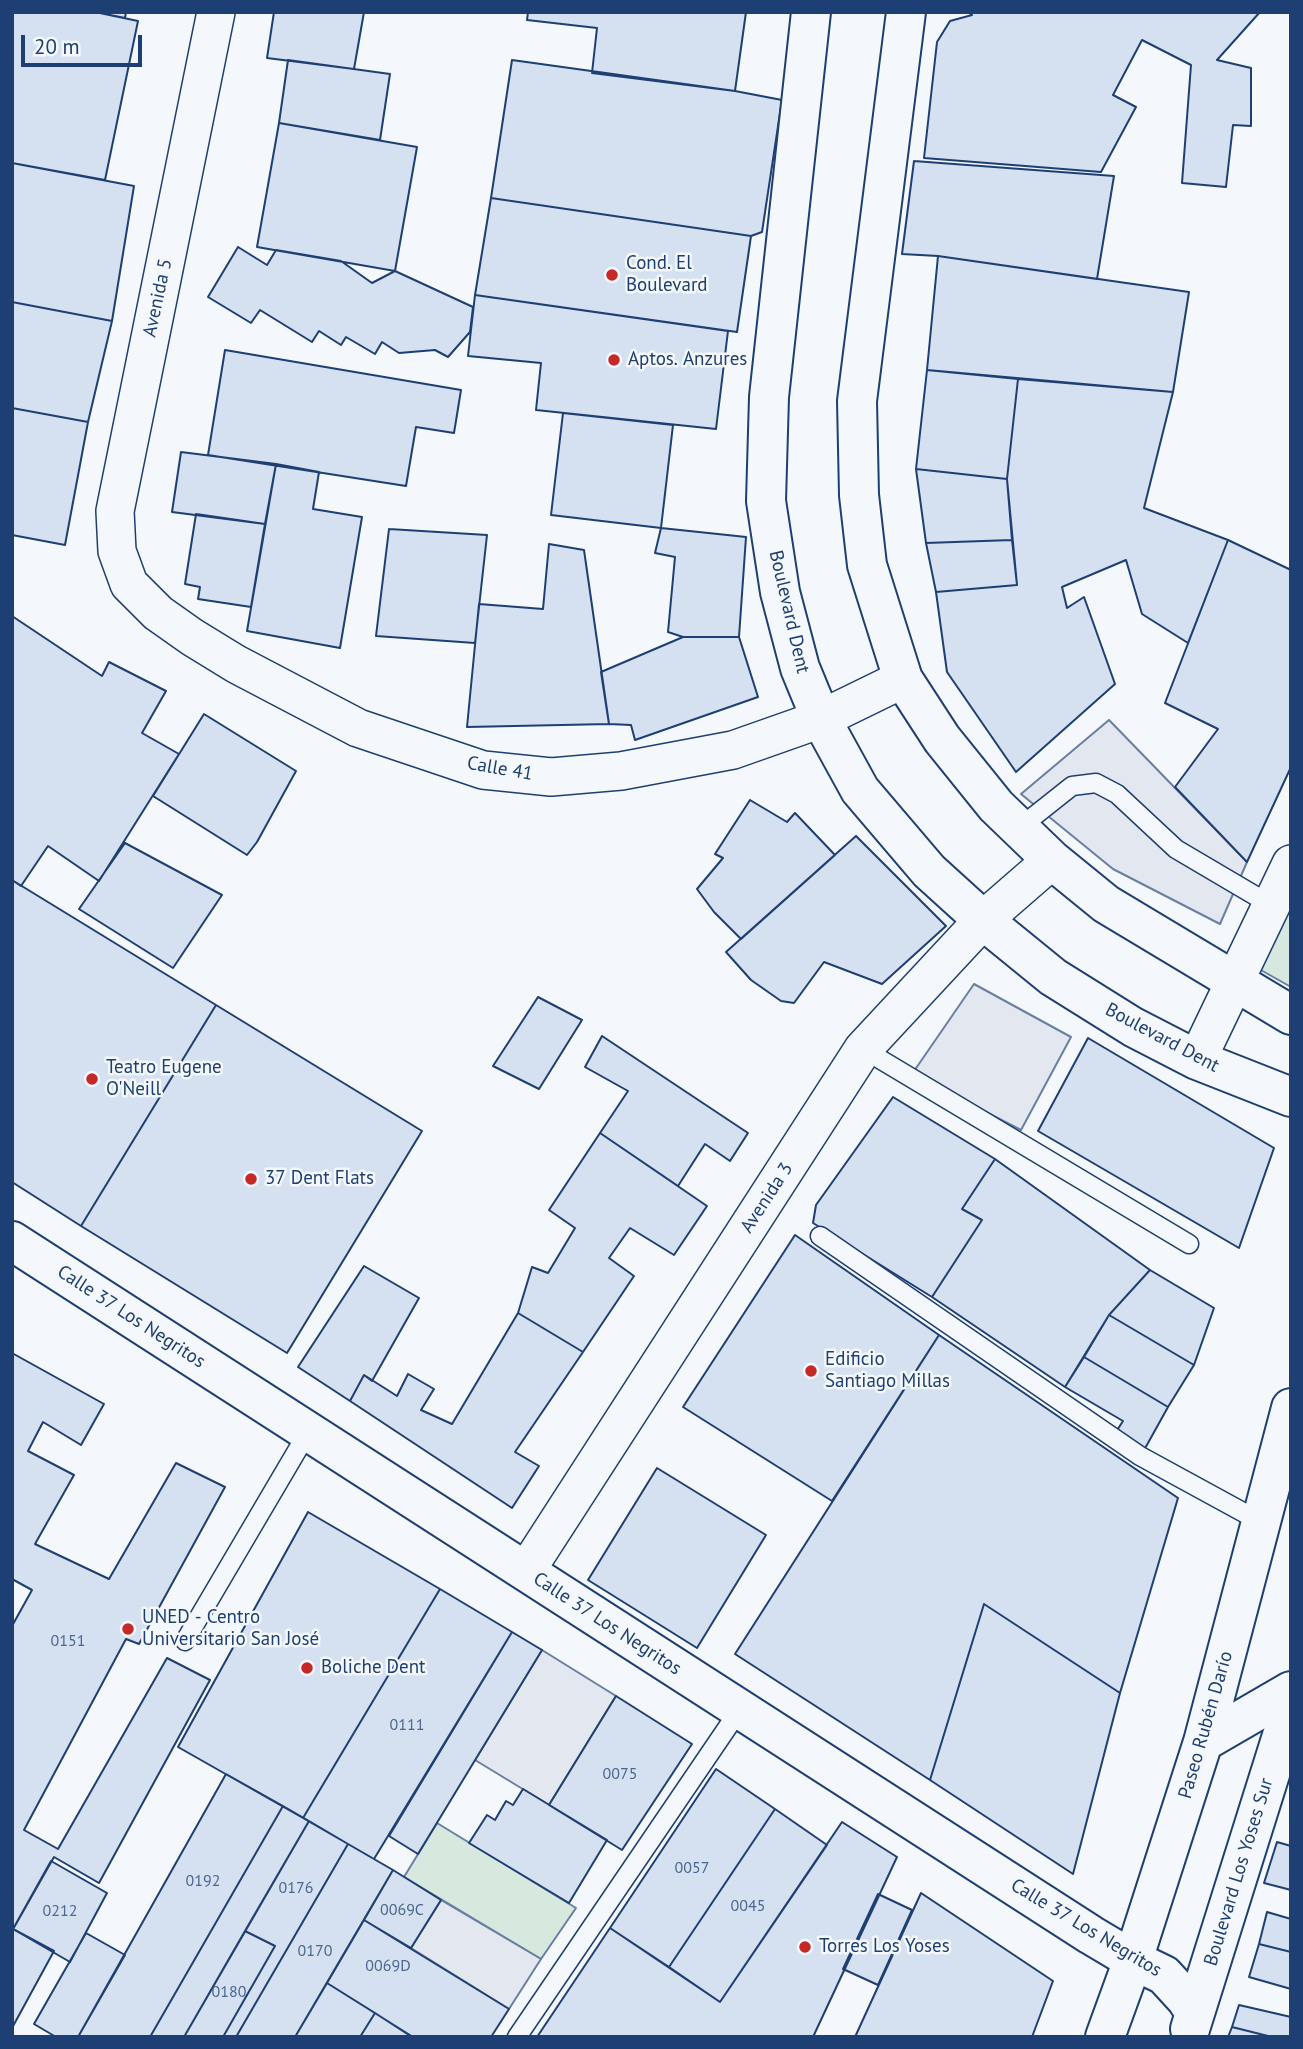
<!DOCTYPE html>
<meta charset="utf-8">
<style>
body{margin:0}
#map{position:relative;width:1303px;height:2049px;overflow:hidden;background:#f4f7fb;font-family:"PT Sans",sans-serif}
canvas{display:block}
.frame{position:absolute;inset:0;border:14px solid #1d3f73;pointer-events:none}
.scale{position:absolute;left:21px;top:35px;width:121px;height:32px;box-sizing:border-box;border:4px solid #1d3f73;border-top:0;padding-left:9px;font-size:21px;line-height:24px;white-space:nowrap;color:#1d3f73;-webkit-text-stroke:5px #f4f7fb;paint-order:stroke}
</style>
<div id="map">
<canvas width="1303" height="2049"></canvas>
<div class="frame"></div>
<div class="scale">20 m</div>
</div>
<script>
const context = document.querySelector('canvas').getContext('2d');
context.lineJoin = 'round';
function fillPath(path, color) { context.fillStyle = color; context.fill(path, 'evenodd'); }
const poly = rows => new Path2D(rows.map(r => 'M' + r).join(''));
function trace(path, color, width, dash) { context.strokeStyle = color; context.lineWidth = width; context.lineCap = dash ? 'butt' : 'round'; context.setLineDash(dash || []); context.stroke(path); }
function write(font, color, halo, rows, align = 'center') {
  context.font = font + ' "PT Sans",sans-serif'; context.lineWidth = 5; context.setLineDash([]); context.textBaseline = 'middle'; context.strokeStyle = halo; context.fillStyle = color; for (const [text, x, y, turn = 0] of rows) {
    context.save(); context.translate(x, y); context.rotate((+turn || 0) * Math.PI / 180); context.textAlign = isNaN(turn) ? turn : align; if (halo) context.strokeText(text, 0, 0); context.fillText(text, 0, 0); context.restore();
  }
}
const green = poly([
 [1291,901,1291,987,1259,969,1291,901],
 [437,1823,576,1908,541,1959,404,1877,437,1823]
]);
fillPath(green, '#d7e8df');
trace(green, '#687fa3', 2);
const parking = poly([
 [1109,720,1247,862,1220,924,1113,869,1021,794,1109,720],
 [974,984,1071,1037,1021,1130,912,1074,974,984],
 [542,1650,616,1696,549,1805,475,1760,542,1650],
 [441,1900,541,1959,509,2009,411,1948,441,1900]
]);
fillPath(parking, '#e3e8f0');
trace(parking, '#687fa3', 2);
const building = poly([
 [12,12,95,12,138,21,105,180,12,163,12,12],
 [95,12,126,12,125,18,95,12],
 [274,12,364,12,354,69,267,58,274,12],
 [528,12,746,12,735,91,592,73,597,28,527,20,528,12],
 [968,12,1260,12,1217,60,1251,68,1251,126,1233,125,1226,187,1182,183,1191,65,1142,40,1113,95,1136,107,1101,172,924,158,937,42,950,21,972,15,968,12],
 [288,60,390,74,380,140,279,123,288,60],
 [512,60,735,91,782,100,762,232,751,236,491,198,512,60],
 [279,123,417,147,395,271,257,247,279,123],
 [914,161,1114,176,1097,279,938,256,902,254,914,161],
 [12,163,134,186,112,321,12,302,12,163],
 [491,198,751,236,737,332,475,295,491,198],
 [238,247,267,265,276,250,341,261,372,283,395,271,473,307,470,332,448,357,435,350,399,353,382,342,375,354,346,337,341,345,319,331,312,342,260,310,251,323,208,297,238,247],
 [938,256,1189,292,1173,392,927,370,938,256],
 [475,295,728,331,716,429,536,410,541,363,468,356,475,295],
 [12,302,112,321,88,422,12,408,12,302],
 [225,350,461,390,454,433,416,427,406,486,208,455,225,350],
 [927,370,1018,379,1007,479,916,469,927,370],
 [1018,379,1173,392,1144,508,1228,540,1188,643,1142,614,1126,560,1062,587,1067,608,1084,597,1115,684,1016,772,947,672,936,592,1017,585,1007,479,1018,379],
 [12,408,88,422,65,545,12,535,12,408],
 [563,413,673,425,661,528,551,515,563,413],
 [181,452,276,464,265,524,172,512,181,452],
 [276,464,319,472,313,509,362,517,340,648,247,631,276,464],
 [916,469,1007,479,1012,540,926,543,916,469],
 [196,514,265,524,251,607,198,599,200,587,185,584,196,514],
 [661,528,746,537,739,637,683,637,668,632,675,557,655,553,661,528],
 [389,529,487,535,475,643,376,636,389,529],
 [1012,540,1017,585,936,592,926,543,1012,540],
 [1228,540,1291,570,1291,767,1247,862,1175,787,1218,729,1165,703,1228,540],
 [549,544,584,550,609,724,467,727,479,604,543,609,549,544],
 [12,616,102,676,109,662,166,691,142,733,179,754,99,881,48,846,21,886,12,880,12,616],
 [683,637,739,637,758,697,635,740,631,725,609,724,601,672,683,637],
 [204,714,296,771,257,842,247,855,153,796,204,714],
 [750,800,787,822,795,813,835,855,741,939,714,912,697,889,723,858,715,854,750,800],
 [856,836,946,926,882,984,824,962,794,1003,781,1001,751,980,726,952,856,836],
 [125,843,222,895,173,968,79,909,125,843],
 [12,880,216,1005,81,1226,12,1182,12,880],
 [538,997,582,1020,539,1089,493,1066,538,997],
 [216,1005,422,1131,287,1353,81,1226,216,1005],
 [602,1036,748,1133,730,1161,705,1144,678,1186,600,1133,628,1091,585,1067,602,1036],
 [1088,1038,1274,1148,1239,1248,1038,1131,1088,1038],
 [893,1097,995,1159,962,1209,982,1220,932,1297,813,1223,816,1205,893,1097],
 [600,1133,707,1206,674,1255,630,1228,609,1258,634,1276,583,1352,518,1313,532,1267,548,1273,575,1228,549,1210,600,1133],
 [995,1159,1150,1270,1109,1315,1065,1387,932,1297,982,1220,962,1209,995,1159],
 [795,1235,939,1335,832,1501,683,1407,795,1235],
 [364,1266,419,1298,372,1381,364,1375,350,1401,298,1367,364,1266],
 [1150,1270,1214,1308,1194,1365,1109,1315,1150,1270],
 [518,1313,583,1352,515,1452,539,1466,512,1508,350,1401,364,1375,397,1396,408,1374,434,1389,421,1410,452,1424,518,1313],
 [1109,1315,1194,1365,1168,1407,1084,1357,1109,1315],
 [939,1335,1178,1498,1120,1693,984,1604,930,1780,735,1654,939,1335],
 [12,1353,104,1404,81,1445,43,1422,28,1451,74,1475,35,1544,109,1579,176,1463,225,1487,139,1644,126,1639,24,1830,58,1849,167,1658,210,1680,99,1883,54,1857,12,1931,12,1626,32,1590,12,1579,12,1353],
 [1084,1357,1168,1407,1143,1452,1114,1435,1123,1421,1065,1387,1084,1357],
 [657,1468,766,1535,697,1648,588,1580,657,1468],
 [308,1512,440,1589,303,1818,178,1747,308,1512],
 [440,1589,512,1632,374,1859,303,1818,440,1589],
 [984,1604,1120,1693,1073,1874,930,1780,984,1604],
 [512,1632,542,1650,418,1854,389,1836,512,1632],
 [616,1696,692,1744,622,1850,549,1805,616,1696],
 [716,1769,775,1809,669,1967,610,1928,716,1769],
 [226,1774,283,1806,150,2037,78,2037,226,1774],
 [523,1789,607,1840,569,1903,469,1843,487,1815,495,1820,506,1801,513,1805,523,1789],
 [283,1806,309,1821,184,2037,150,2037,283,1806],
 [775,1809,827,1845,720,2002,669,1967,775,1809],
 [309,1821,348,1844,236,2037,223,2037,275,1946,245,1931,309,1821],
 [842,1822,897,1857,813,2037,537,2037,610,1928,720,2002,842,1822],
 [1277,1842,1291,1846,1291,1890,1264,1883,1277,1842],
 [348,1844,393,1870,295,2037,236,2037,348,1844],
 [51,1861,107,1893,70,1962,13,1929,51,1861],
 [393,1870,441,1900,411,1948,364,1920,393,1870],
 [921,1893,1053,1981,1032,2037,855,2037,921,1893],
 [878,1894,912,1910,878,1985,843,1969,878,1894],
 [1267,1912,1291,1919,1291,1952,1259,1944,1267,1912],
 [364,1920,509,2009,491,2037,413,2037,327,1983,364,1920],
 [13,1929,54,1951,12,2028,12,1931,13,1929],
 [245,1931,275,1946,223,2037,184,2037,245,1931],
 [86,1933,125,1955,78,2037,56,2037,34,2024,86,1933],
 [1259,1944,1291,1952,1291,1989,1249,1977,1259,1944],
 [327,1983,375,2013,360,2037,295,2037,327,1983],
 [1239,2005,1291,2017,1291,2037,1272,2037,1232,2027,1239,2005],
 [375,2013,412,2037,360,2037,375,2013],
 [1232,2027,1272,2037,1228,2037,1232,2027]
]);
fillPath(building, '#d5e0f0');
trace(building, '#1d3f73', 2);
const lane = poly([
 [1019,828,1072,786,1096,783,1117,794,1176,849,1271,905],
 [863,1049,1189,1244],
 [820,1236,1140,1456,1261,1522],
 [185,1641,308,1432],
 [517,2037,740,1709]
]);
const street = poly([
 [216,12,115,511,117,551,129,584,158,613,192,637,236,664,358,728,483,770,551,777,621,771,733,750,821,719,903,679],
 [1197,1060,1291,864],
 [526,1571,863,1049,983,920,1052,860]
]);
const secondary = poly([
 [811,12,769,397,766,501,780,592,800,668,821,719,860,790,929,871,983,920,1053,977,1133,1027,1197,1060,1291,1097],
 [906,12,857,401,859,495,867,565,903,679,942,739,996,806,1052,860,1106,904,1291,1015],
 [12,1241,1091,1935,1133,1960,1164,1975,1186,1999,1195,2013],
 [1190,2029,1291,1707]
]);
const highway = poly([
 [1203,1742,1291,1691],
 [1105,2037,1133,1960,1203,1742,1291,1408]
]);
trace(lane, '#1d3f73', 21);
trace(street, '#1d3f73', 40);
trace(secondary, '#1d3f73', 42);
trace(highway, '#1d3f73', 42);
trace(lane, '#f4f7fb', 18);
trace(street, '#f4f7fb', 37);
trace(secondary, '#f4f7fb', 38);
trace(highway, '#f4f7fb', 38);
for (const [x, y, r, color] of [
 [612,275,7,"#c62828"],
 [614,360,7,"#c62828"],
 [92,1079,7,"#c62828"],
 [251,1179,7,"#c62828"],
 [811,1371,7,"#c62828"],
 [128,1629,7,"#c62828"],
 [307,1668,7,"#c62828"],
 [805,1947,7,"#c62828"]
]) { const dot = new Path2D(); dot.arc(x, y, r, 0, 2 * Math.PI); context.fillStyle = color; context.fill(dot); trace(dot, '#f4f7fb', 2.5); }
write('16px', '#4b6792', null, [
 ["0151",68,1641],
 ["0111",407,1725],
 ["0075",620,1774],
 ["0057",692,1868],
 ["0192",203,1881],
 ["0176",296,1888],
 ["0045",748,1906],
 ["0069C",402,1910],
 ["0212",60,1911],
 ["0170",315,1951],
 ["0069D",388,1966],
 ["0180",229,1992]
]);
write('19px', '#1d3f73', '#f4f7fb', [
 ["Cond. El",626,264],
 ["Boulevard",626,286],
 ["Aptos. Anzures",628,360],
 ["Teatro Eugene",106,1068],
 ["O'Neill",106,1090],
 ["37 Dent Flats",265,1179],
 ["Edificio",825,1360],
 ["Santiago Millas",825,1382],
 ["UNED - Centro",142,1618],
 ["Universitario San José",142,1640],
 ["Boliche Dent",321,1668],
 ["Torres Los Yoses",819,1947]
], 'left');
write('19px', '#1d3f73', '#f4f7fb', [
 ["Avenida 5",158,298,-78],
 ["Boulevard Dent",789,612,77],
 ["Calle 41",500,769,10],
 ["Boulevard Dent",1162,1038,28],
 ["Avenida 3",767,1198,-57],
 ["Calle 37 Los Negritos",131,1317,33],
 ["Calle 37 Los Negritos",607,1624,33],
 ["Paseo Rubén Darío",1206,1725,-74],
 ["Boulevard Los Yoses Sur",1239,1872,-73],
 ["Calle 37 Los Negritos",1086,1928,31]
]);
</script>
